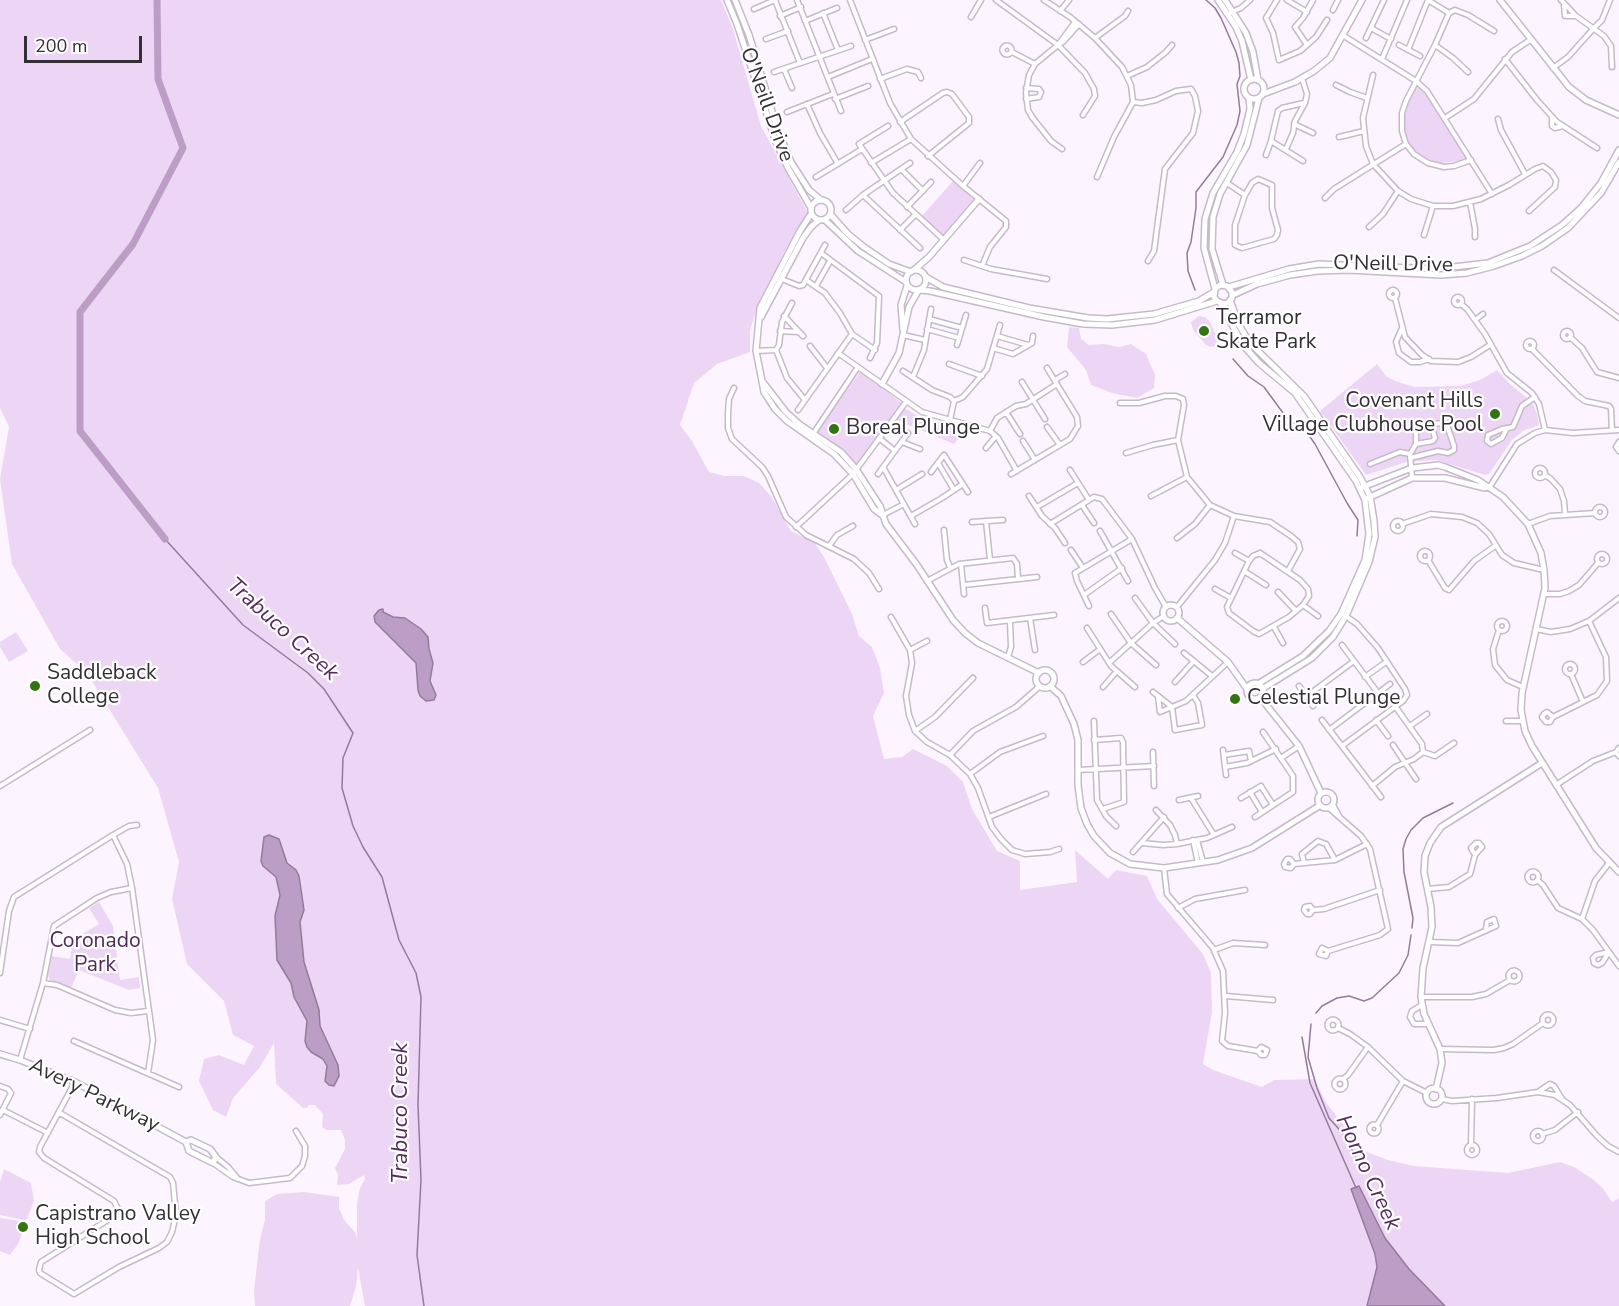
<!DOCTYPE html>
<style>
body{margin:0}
#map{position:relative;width:1619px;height:1306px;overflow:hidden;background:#fcf5ff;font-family:"Nunito Sans",sans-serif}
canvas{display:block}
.scale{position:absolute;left:24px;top:36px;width:118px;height:27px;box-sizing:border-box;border:3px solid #332f35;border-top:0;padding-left:8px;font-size:18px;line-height:21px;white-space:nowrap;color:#332f35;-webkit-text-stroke:4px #fff;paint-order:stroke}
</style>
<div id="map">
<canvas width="1619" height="1306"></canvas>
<div class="scale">200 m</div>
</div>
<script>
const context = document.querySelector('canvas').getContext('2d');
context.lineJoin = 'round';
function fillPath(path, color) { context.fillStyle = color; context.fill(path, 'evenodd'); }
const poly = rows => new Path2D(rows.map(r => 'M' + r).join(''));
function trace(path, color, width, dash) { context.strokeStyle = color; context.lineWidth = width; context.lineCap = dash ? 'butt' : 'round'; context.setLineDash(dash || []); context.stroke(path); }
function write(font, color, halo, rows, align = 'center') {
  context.font = font + ' "Nunito Sans",sans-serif'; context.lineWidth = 4.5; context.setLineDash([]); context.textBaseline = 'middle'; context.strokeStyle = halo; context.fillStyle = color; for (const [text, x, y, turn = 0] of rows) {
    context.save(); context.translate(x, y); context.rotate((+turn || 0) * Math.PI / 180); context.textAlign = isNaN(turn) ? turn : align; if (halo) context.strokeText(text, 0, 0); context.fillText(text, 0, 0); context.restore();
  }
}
fillPath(poly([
 [0,0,721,0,733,29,761,126,810,217,783,254,773,279,758,304,750,331,750,352,717,364,694,383,680,425,692,441,709,472,725,476,744,476,759,483,771,496,791,531,814,542,824,557,852,614,859,636,872,647,880,668,884,693,873,716,884,759,902,757,913,749,947,766,963,782,972,809,997,851,1020,861,1020,890,1077,882,1075,850,1108,879,1116,870,1147,876,1157,899,1203,954,1211,973,1212,1012,1203,1064,1213,1070,1262,1087,1274,1080,1314,1079,1327,1104,1364,1151,1388,1160,1414,1166,1508,1173,1560,1162,1574,1167,1591,1178,1602,1187,1612,1202,1619,1198,1619,1306,365,1306,358,1268,356,1287,350,1306,255,1306,254,1291,260,1239,265,1220,265,1201,277,1194,304,1192,339,1197,339,1208,344,1220,355,1232,357,1238,357,1203,360,1188,365,1179,364,1175,349,1184,337,1185,338,1175,335,1168,345,1149,345,1140,341,1130,327,1130,322,1127,323,1114,315,1105,309,1105,307,1108,303,1108,276,1084,274,1043,260,1067,233,1098,226,1117,213,1110,199,1081,204,1059,219,1055,244,1065,254,1046,233,1035,224,1001,187,964,172,899,179,862,158,788,87,673,60,649,12,564,0,479,9,427,0,408],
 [1417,87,1423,90,1465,154,1466,159,1464,161,1439,163,1429,160,1412,148,1405,133,1405,117,1408,101],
 [953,181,975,201,944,237,921,217],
 [1199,316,1205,317,1210,322,1219,341,1217,345,1211,347,1206,345,1193,330,1191,322],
 [1069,327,1079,328,1081,339,1089,345,1104,344,1119,347,1131,344,1146,354,1155,375,1154,388,1137,398,1112,393,1091,385,1086,370,1067,347],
 [1377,364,1386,376,1395,381,1415,387,1460,386,1480,380,1497,370,1510,384,1532,402,1537,414,1539,425,1523,431,1512,440,1489,474,1485,475,1436,460,1406,462,1366,475,1320,411],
 [860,372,902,403,857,464,815,433],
 [904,408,924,419,954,428,960,437,954,444,896,420],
 [16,632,28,651,9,662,0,647,0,642],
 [99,902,113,926,120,980,139,977,140,988,129,990,79,970,71,988,50,980,48,976,51,956,70,959,72,948,81,935,99,924,89,908],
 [4,1169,31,1183,34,1201,27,1219,23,1220,0,1215,0,1182],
 [0,1218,15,1220,26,1224,18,1244,10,1255,0,1251]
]), '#edd6f5');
const water = poly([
 [383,609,383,612,393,617,405,618,421,629,428,637,429,649,433,663,430,681,436,695,434,700,426,701,420,696,418,690,416,663,375,622,374,616,379,610,383,609],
 [269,835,279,839,287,863,296,870,299,876,304,910,300,922,304,962,319,1010,320,1026,338,1065,339,1076,334,1086,329,1085,325,1081,327,1066,323,1059,311,1052,307,1047,305,1041,307,1021,294,997,291,983,277,960,275,916,280,895,276,877,263,866,261,861,264,837,269,835],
 [1359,1186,1385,1238,1409,1269,1445,1306,1367,1306,1377,1267,1375,1254,1351,1189,1359,1186]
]);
fillPath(water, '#bc9dc5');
trace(water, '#937c9a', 1.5);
trace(poly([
 [1195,290,1188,271,1187,253,1191,242,1196,208,1196,192,1223,157,1237,125,1240,111,1237,84,1240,76,1239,63,1236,52,1221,18,1215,8,1206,0],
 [1233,359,1248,376,1264,387,1286,417,1308,434,1315,444,1347,503,1358,520,1357,536],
 [165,539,243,625,308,673,324,689,353,733,343,758,342,788,353,826,363,847,382,877,399,940,416,973,421,997,418,1105,421,1180,417,1255,424,1306],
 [1412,928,1413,918,1404,872,1403,849,1406,839,1411,830,1423,818,1453,803],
 [1316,1013,1322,1006,1337,998,1349,996,1364,1001,1372,998,1399,973,1408,955,1411,935],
 [1311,1024,1308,1057,1317,1088,1329,1118,1346,1137,1356,1158],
 [1302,1037,1310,1083,1356,1188]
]), '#937c9a', 1.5);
trace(poly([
 [157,0,158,79,183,148,133,244,80,312,80,431,165,539]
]), '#bc9dc5', 7);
const street = poly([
 [797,0,841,111],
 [850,0,890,103,911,139,963,186,1006,221,1006,227,990,247,982,266],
 [996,0,1058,45,1085,73,1094,89,1095,96,1083,115],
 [1044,0,1070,17,1095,38,1122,67,1131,85,1133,102,1114,137,1097,177],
 [1277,0,1266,18,1273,33,1279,60,1300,51,1307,45,1316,37,1327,20],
 [1287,0,1307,12],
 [1428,0,1449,13],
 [1561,0,1576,16,1604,36,1611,46,1612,67],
 [1564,5,1565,16,1575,16],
 [754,9,775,0,800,63],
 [1333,10,1338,0],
 [1060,11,1069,0],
 [1231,12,1241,8,1250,0],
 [823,13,838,50],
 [1449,13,1435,45,1406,101,1402,113,1402,131,1406,144,1414,154,1428,163,1444,167,1454,166,1471,160],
 [1449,13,1455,10,1468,15,1494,31],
 [780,16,801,7],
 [971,17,981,0],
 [805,21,837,8],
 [1075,22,1058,45,1064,41,1079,24],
 [1371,28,1391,39],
 [1344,36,1416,81,1427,91,1492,194],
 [1095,38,1125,16,1128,11],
 [1366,38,1384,0],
 [766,39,788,31],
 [865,40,894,29],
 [1058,45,1035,64,1029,75,1026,93,1028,110,1032,117,1051,141,1062,149],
 [1307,45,1295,27,1303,18,1313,0],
 [1399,45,1420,56],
 [1435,45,1453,58,1468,72],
 '1002.5 50a4.5 4.5 0 1 1 9 0a4.5 4.5 0 1 1-9 0Z',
 [1408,50,1428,0],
 [1012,52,1035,64],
 [1382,59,1407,0],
 [1505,59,1537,100,1557,122,1597,148],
 [1553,68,1568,57,1594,28,1602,20,1610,0],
 [784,69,792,88],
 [774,72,851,46],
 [1373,75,1363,118,1366,146,1373,164,1398,191,1411,199,1433,206,1453,206,1481,199,1509,185,1535,169,1543,166,1551,172,1556,180,1555,187,1529,211],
 [1127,76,1147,67,1166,52,1172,45],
 [828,77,872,59],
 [880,79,907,69,918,72,921,78],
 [1336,85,1350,92,1367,98],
 [835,99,868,86],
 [1026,99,1039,97,1041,92,1039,89,1026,88],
 [1133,102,1142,103,1156,100,1176,91,1191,89,1195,96,1198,111,1193,133,1165,169,1154,251,1148,261],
 [807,104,820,133,838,164],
 [787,112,833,94],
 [1445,118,1474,99,1512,52,1530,40],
 [1552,118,1552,126,1555,128,1563,126],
 [1498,119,1501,130,1525,174],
 [900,122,943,93,947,92,952,94,969,117,969,123,928,156],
 [1294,124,1313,133],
 [888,126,859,144,893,193,944,240],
 [1339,137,1364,131],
 [1271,141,1303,161],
 [1286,149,1293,133,1295,121,1305,103,1307,94,1302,78],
 [1266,155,1271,141,1278,111,1282,108,1304,103],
 [871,163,911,139],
 [901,169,923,191],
 [816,177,862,149],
 [1227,183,1245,195,1235,225,1235,245,1242,248,1274,239,1277,235,1278,230,1272,208,1272,185,1258,179,1252,183,1245,195],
 [963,186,980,163],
 [863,195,920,248],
 [1325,198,1334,189,1406,144],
 [1470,202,1475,229,1475,237],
 [907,207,931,182],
 [846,210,863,195,910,163],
 [1369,227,1383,214,1398,191],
 [900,230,915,215],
 [1424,235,1433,206],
 [821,253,879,296,877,343,870,358],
 [964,260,991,269,1047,279],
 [1554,270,1619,318],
 [782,279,799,286,803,285,825,245],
 [806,280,825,293,840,313,852,334,875,350],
 [816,286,830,261],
 '1389 294a4 4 0 1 1 8 0a4 4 0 1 1-8 0Z',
 '1454 301a4 4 0 1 1 8 0a4 4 0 1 1-8 0Z',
 [1395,298,1405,337,1422,355,1431,361,1458,362,1471,357,1490,345],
 [792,303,782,322,779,345,776,350,787,378,805,400],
 [1461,304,1467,309,1485,334,1507,373,1532,393,1539,404,1545,430],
 [784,316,803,336],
 [929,319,962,328],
 [1475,320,1483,314],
 [1402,328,1396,342,1399,353,1411,362,1420,362,1429,359],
 [927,329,959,338],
 '1563 335a4 4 0 1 1 8 0a4 4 0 1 1-8 0Z',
 [780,331,798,332],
 [903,335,925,340],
 [997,336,1028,345],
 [1570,337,1582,348,1597,372,1619,378],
 '1526 345a4 4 0 1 1 8 0a4 4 0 1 1-8 0Z',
 [957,345,966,315],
 [810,346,827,368],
 [993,348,1013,354,1032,343,1033,336],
 [1532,349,1578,396,1585,401,1609,406,1611,409,1612,430],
 [756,351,776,350],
 [838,353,922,412,990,431,998,438,1017,471],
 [949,364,982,376],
 [903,371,932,390,950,397,954,401],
 [913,377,924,350,931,309],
 [1055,380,1065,374],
 [1022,382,1045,419],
 [734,388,729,399,728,413,728,428,732,439,762,467,768,476,786,517,806,535,854,559,869,573,879,589],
 [954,401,963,397,987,369,1000,325],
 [1120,403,1139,403,1165,396,1176,396,1183,399,1184,405,1178,440,1187,477,1210,505,1234,516,1270,522,1291,536,1298,542,1300,549,1288,571],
 [798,410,852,334],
 [1006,412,1020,434],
 [950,420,954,401],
 [1047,427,1060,445],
 [1507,428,1502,438,1491,444,1487,441,1488,435,1502,429,1513,427,1522,406,1535,397],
 [990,431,997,418,1016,406,1026,404,1057,384],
 [813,434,858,367],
 [879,438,895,451],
 [1023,441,1035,460],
 [902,442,920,449],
 [1619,442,1616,447,1619,451],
 [986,448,996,436],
 [1126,453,1153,445,1178,440],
 [1410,458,1438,451,1448,453,1454,450,1454,446,1447,425,1444,423,1431,424],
 [938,463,954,490],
 [1370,464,1400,452,1410,454],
 [883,467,915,524],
 '1535 473a5 5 0 1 1 10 0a5 5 0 1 1-10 0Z',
 [1070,470,1089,500],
 [931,472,944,455,968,492],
 [878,474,908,433],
 [1011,474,1070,439,1078,426,1077,417,1047,368],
 [1545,475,1551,479,1560,489,1564,501,1565,514],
 [1412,478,1410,454,1416,444,1416,427,1431,424,1435,438,1433,441,1416,444],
 [1489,488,1517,444,1535,433,1545,430,1573,433,1619,430],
 [896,490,922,474],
 [1029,496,1042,516,1055,528,1065,543],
 [1151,496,1187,477],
 [1082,505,1094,523],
 '1595 512a5 5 0 1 1 10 0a5 5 0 1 1-10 0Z',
 [1037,507,1078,483],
 [883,515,904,504],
 [911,516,942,498,963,484],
 '1393 526a5 5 0 1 1 10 0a5 5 0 1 1-10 0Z',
 [986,521,990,560],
 [972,522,1003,520],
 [1050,524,1094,497,1102,499,1132,539,1155,588,1166,607],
 [1402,524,1431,514,1462,517,1477,523,1489,534,1502,555,1514,563,1544,570],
 [1528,524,1550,516,1595,513],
 [796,527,853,474,906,402],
 [944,530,947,560,950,567],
 [1100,531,1128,581],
 [1177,538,1195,524,1210,505],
 [829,546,837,535,853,526],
 [1071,550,1083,568],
 '1420 556a5 5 0 1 1 10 0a5 5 0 1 1-10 0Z',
 [1235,553,1249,561],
 [1260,553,1300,580,1308,589,1309,596,1303,605,1289,617,1259,634,1253,631,1229,613,1227,607,1249,561,1253,556,1260,553],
 '1597 559a5 5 0 1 1 10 0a5 5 0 1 1-10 0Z',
 [1428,560,1445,588,1449,590,1474,561,1495,546],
 [961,564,964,594],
 [1244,571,1266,585],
 [927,581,959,564,1013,558,1017,564,1018,578],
 [964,585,1037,577],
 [1215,589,1231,598],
 [1278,592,1296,611],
 [1544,594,1560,594,1569,591,1579,585,1598,563],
 [1084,595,1122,568],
 [1135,598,1153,623,1175,644],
 [1303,605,1318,616],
 [1089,606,1077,581,1075,573,1132,539],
 [1177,607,1215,560,1225,543,1234,516],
 [985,608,987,623,1054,615],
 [1111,614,1131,643,1156,665],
 [891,617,910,650,912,663,906,696,909,715,915,731,927,742,950,755,970,774,978,788,992,827,1001,839,1012,850,1025,854,1050,852,1059,849],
 [1030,618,1035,650],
 '1497 626a5 5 0 1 1 10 0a5 5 0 1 1-10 0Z',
 [1274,627,1283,643],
 [1087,628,1111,666,1135,687],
 [1536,629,1551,632,1570,629,1589,621,1619,598],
 [1499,630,1493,649,1495,665,1507,680,1523,687],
 [1342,645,1378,693],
 [910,650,927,641],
 [1184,653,1212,676],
 [1008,657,1011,647,1010,621],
 [1083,662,1099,650],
 [1109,663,1153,623,1164,616],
 '1565 669a5 5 0 1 1 10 0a5 5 0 1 1-10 0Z',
 [1571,674,1583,702],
 [1365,677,1386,662],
 [1175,682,1194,661],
 [1299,686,1313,706],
 [1103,687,1117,671],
 [1153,692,1172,707,1175,730,1202,725,1198,703,1193,695],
 [1158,696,1160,712,1186,701,1228,662],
 [1307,696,1354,661],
 [1553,717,1547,712,1544,714,1542,717,1546,722,1550,722,1553,717,1597,695,1607,681,1606,657,1589,621],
 [1322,720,1381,797],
 [1376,720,1388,736],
 [1094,721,1097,800,1106,816,1116,826],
 [1506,721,1523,721],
 [1410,726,1427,714],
 [1329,730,1390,684],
 [915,731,935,717,973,678],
 [1094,740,1121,738,1123,742,1124,802,1103,809],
 [1393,745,1416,779],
 [1342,746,1403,701,1407,695,1405,689,1378,648,1357,624,1344,615],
 [1619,748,1616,752,1619,756],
 [1223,750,1226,775],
 [1153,752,1154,786],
 [1423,752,1435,756,1454,743],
 [950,755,973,731,1016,707,1040,686],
 [1224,755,1249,751,1251,761],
 [1281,758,1299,746],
 [1225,767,1247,763,1276,749],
 [1078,770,1154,766],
 [970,774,1000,752,1043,736],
 [1556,785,1593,761,1616,752],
 [0,786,90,730],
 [1372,786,1395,767,1414,759,1423,752,1422,744,1395,706],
 [1250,792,1262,812],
 [1191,798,1214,835],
 [1241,798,1261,786,1273,805],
 [1179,800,1198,796],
 [1333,805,1339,816],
 [1156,810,1170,825,1175,835,1177,844],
 [989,817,1046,794],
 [1255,817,1293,792,1293,776,1263,732],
 [113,835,127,864,132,888,153,1040,148,1073],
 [1193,840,1198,863],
 [1197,840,1203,862],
 [1142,843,1163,845,1177,844,1207,838,1232,827],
 [1133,852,1164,817],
 [1304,863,1302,854,1318,841,1326,844,1335,860],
 [1294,864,1290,859,1287,859,1284,864,1285,867,1291,868,1294,864,1335,860,1367,844],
 [1164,868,1167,894,1213,948,1223,971,1225,1013,1222,1041,1228,1046,1258,1051,1261,1055,1265,1055,1267,1050,1261,1047,1258,1051],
 '1527.5 877a5.5 5.5 0 1 1 11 0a5.5 5.5 0 1 1-11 0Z',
 [1537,880,1543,885,1558,908,1582,919,1593,930,1619,966],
 [1428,889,1449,887,1470,874,1475,855,1482,847,1479,843,1476,843,1471,848,1475,855],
 [1178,908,1195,899,1245,890],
 [1313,910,1310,906,1305,907,1304,910,1307,914,1310,914,1313,910,1324,909,1380,890],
 [1582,919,1595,881,1609,863],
 [1429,942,1458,943,1496,926,1494,919,1487,922,1486,929],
 [1214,950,1233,943,1265,945],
 [1328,951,1322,948,1319,954,1326,956,1328,951,1380,935,1388,929,1370,849,1361,836,1329,808],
 [1609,952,1602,963,1598,965,1594,963,1593,958,1596,955,1609,952],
 '1508.5 976a5.5 5.5 0 1 1 11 0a5.5 5.5 0 1 1-11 0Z',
 [0,973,9,911,14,897,113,835,129,826,137,825],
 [43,983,57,985,115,1010,131,1013,148,1011],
 [1226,996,1273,1000],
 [1421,997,1472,997,1486,994,1510,980],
 [1422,1005,1412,1011,1410,1017,1414,1024,1428,1024],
 '1542.5 1020a5.5 5.5 0 1 1 11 0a5.5 5.5 0 1 1-11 0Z',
 '1327.5 1025a5.5 5.5 0 1 1 11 0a5.5 5.5 0 1 1-11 0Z',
 [0,1020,30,1029],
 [1338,1028,1350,1034,1368,1047,1403,1081,1427,1093],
 [74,1041,179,1087],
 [1440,1049,1494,1050,1504,1048,1513,1044,1543,1023],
 [20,1060,43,983,54,926,97,898,111,892,132,888],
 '1334.5 1084a5.5 5.5 0 1 1 11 0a5.5 5.5 0 1 1-11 0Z',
 [1343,1079,1348,1075,1368,1047],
 [0,1086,8,1089,11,1093,0,1115],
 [1538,1092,1550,1084,1554,1086,1562,1099],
 [1442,1099,1452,1101,1497,1098,1538,1092,1555,1095,1570,1105,1597,1136,1608,1146,1619,1152],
 [3,1110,48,1133],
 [60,1113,170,1177,173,1183,176,1215,172,1232,167,1242,159,1248,119,1267,74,1294,40,1273,39,1270,41,1262,114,1216,118,1209,114,1201,44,1158,39,1152,40,1147,75,1082],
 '1369.5 1129a4.5 4.5 0 1 1 9 0a4.5 4.5 0 1 1-9 0Z',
 [1377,1125,1403,1081],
 '1533 1136a5 5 0 1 1 10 0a5 5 0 1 1-10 0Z',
 [1542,1134,1555,1130,1578,1112],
 '1467 1150a5 5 0 1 1 10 0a5 5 0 1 1-10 0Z',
 [1471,1145,1472,1099],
 [216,1157,228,1167,238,1179],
 [213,1163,233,1177,249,1183,290,1178,302,1166,305,1156,305,1146,296,1131]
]);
const secondary = poly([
 [727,0,737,24,776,142,788,168,811,208],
 [735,0,749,35,777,128,791,162,809,190,821,200],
 [1218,0,1236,27,1242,41,1251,80],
 [1225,0,1246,33,1253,52,1258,80],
 [1500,0,1569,87,1586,100,1619,115],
 '1244 89a10 10 0 1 1 20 0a10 10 0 1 1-20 0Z',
 [1263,94,1295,82,1314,71,1330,58,1362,0],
 '811 210a10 10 0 1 1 20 0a10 10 0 1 1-20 0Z',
 [811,214,800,231,760,308,756,351,762,381,764,392,775,409,787,421,834,454,853,474,874,509,882,515],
 [831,215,848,234,864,247,889,264,911,272],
 [825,220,858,251,906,282],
 '906 280a10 10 0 1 1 20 0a10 10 0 1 1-20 0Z',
 [914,270,929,257,979,199],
 [926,277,943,287,1029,308,1088,318,1107,319,1154,314,1199,301,1214,292],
 [1223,285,1212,249,1213,217,1220,194,1247,145,1259,98],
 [1229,287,1289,269,1319,264,1436,269,1488,263,1530,246,1562,225,1581,208,1601,183,1619,150],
 [1215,289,1220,285,1227,286,1232,292,1232,298,1229,302,1224,304,1217,301,1214,297,1215,289,1204,248,1205,219,1213,193,1237,152,1244,134,1250,109,1249,98],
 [920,290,930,291,1044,317,1083,324,1112,325,1155,320,1217,301],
 [1233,295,1257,284,1290,275,1318,271,1349,270,1441,275,1467,273,1494,266,1522,256,1542,246,1568,228,1601,193,1619,162],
 [1230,300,1239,325,1250,343,1304,396,1360,477,1370,496,1374,521,1375,537,1369,562,1346,616,1333,637,1312,658,1262,689],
 [1221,304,1243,345,1259,363,1295,393,1356,481,1365,500,1369,534,1365,560,1341,614,1329,631,1303,656,1258,684],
 [761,317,803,238,811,227,819,220],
 [903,330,901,305,907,286],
 [762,381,786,412,799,424,841,452,856,469,880,506,886,524,917,565,953,620,965,633,978,643,1039,673],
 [882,384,899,353,909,307,918,291],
 [1360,488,1412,468,1438,465,1445,467,1478,480,1503,497,1528,524,1541,553,1544,570,1545,588,1522,693,1521,710,1525,731,1532,746,1596,848,1619,872],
 [1368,498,1412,478,1445,478,1485,488],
 '1163 613a8 8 0 1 1 16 0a8 8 0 1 1-16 0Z',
 [1177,618,1228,662,1247,689],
 '1036 679a9 9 0 1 1 18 0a9 9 0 1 1-18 0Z',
 '1247 691a8 8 0 1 1 16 0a8 8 0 1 1-16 0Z',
 [1050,686,1061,696,1074,724,1078,740,1078,785,1081,808,1087,824,1094,836,1110,853,1130,864,1164,868,1218,860,1252,848,1319,806],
 [1260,697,1299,746,1321,793],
 '1318 800a8 8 0 1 1 16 0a8 8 0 1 1-16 0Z',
 [0,1054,20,1060,75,1082,186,1142,191,1140,210,1149,216,1157,213,1163,189,1151,186,1142],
 '1426 1096a8 8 0 1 1 16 0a8 8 0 1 1-16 0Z',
 [1436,1089,1442,1063,1440,1049,1424,1014,1421,997,1423,968,1432,927,1431,907,1424,872,1425,856,1430,843,1441,827,1542,763]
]);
trace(street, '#c6baca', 7);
trace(secondary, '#c6baca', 8);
trace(street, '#fff', 4);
trace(secondary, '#fff', 5);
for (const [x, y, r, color] of [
 [1204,331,6,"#327411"],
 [1495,414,6,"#327411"],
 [834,429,6,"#327411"],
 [35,686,6,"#327411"],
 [1235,699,6,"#327411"],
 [23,1227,6,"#327411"]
]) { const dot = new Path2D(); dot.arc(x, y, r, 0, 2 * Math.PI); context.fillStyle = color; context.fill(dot); trace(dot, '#fff', 2); }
write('21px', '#332f35', '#fff', [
 ["O'Neill Drive",766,105,70],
 ["O'Neill Drive",1393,265,1],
 ["Avery Parkway",94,1096,26]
]);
write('21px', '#332f35', '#fff', [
 ["Terramor",1216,319],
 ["Skate Park",1216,343],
 ["Covenant Hills",1483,402,"right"],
 ["Village Clubhouse Pool",1483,426,"right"],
 ["Boreal Plunge",846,429],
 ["Saddleback",47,674],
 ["College",47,698],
 ["Celestial Plunge",1247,699],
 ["Capistrano Valley",35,1215],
 ["High School",35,1239]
], 'left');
write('21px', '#512a5d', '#fff', [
 ["Coronado",95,942],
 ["Park",95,966]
]);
write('italic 22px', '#532b5f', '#fff', [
 ["Trabuco Creek",282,630,42],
 ["Trabuco Creek",402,1113,-90],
 ["Horno Creek",1367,1173,65]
]);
</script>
